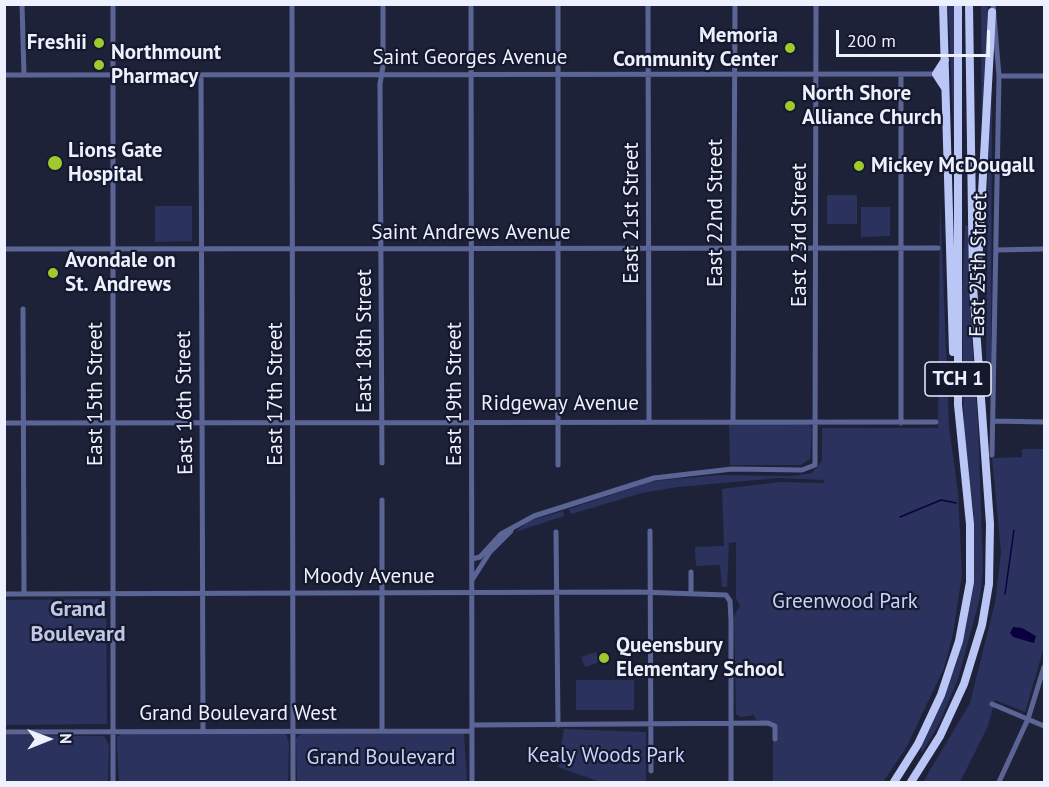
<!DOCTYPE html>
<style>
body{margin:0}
#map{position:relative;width:1049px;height:787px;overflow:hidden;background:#1e2238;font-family:"PT Sans",sans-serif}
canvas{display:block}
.frame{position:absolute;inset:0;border:6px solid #edf0fd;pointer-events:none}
.north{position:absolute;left:18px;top:709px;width:60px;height:60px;-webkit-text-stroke:4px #15192e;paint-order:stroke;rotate:89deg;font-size:16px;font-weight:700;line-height:24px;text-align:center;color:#edf0fd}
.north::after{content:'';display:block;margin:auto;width:21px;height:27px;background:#edf0fd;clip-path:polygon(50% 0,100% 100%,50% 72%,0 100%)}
.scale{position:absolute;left:836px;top:30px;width:154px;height:27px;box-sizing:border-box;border:3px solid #edf0fd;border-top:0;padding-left:8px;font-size:18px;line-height:21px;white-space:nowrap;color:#edf0fd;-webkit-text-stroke:4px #15192e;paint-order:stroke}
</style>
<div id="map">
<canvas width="1049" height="787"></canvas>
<div class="frame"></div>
<div class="north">N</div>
<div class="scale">200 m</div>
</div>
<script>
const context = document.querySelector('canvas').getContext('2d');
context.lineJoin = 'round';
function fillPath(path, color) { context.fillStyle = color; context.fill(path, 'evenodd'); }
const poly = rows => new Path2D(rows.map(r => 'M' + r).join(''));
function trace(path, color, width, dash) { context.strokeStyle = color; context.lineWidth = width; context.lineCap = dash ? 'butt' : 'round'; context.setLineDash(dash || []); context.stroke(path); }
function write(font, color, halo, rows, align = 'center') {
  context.font = font + ' "PT Sans",sans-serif'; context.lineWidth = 4.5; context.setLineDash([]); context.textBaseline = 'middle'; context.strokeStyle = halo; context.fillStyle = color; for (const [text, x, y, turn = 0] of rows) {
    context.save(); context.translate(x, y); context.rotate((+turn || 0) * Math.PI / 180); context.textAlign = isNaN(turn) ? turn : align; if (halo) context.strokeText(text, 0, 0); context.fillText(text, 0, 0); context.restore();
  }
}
fillPath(poly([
 [948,5,954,5,955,163,950,48],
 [981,5,988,5,982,148],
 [992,97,991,366,986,375,988,149],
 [827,195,857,195,857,224,827,224],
 [940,197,949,427,958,493,962,575,953,634,944,668,906,748,883,782,773,782,773,722,756,720,754,715,740,717,736,714,734,616,740,606,736,598,736,542,729,543,727,587,722,587,720,565,696,566,695,547,724,546,722,489,780,482,824,483,824,480,779,478,678,487,642,493,571,514,569,509,653,481,719,475,792,476,812,473,822,461,822,428,938,428],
 [155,206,192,206,192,241,155,242],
 [861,207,890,207,890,236,861,237],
 [965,226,968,226,968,284,978,424,983,569,980,598,958,679,939,724,922,753,921,747,956,665,966,626,971,591,974,515,964,440,962,300],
 [729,424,809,424,812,429,810,459,801,465,730,465],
 [1022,449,1044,449,1044,647,1025,712,995,700,988,726,960,782,923,782,970,703,995,603,1001,552,992,458,1022,457],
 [563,511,564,516,515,532,529,521],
 [106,599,107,724,5,725,5,600],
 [596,652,599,662,585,667,581,657],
 [576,680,634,680,634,710,576,710],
 [564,729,646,732,646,782,600,782,558,767],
 [121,734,286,734,289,744,288,782,119,782,117,745,117,737],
 [301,734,464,734,467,782,297,782,296,738],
 [5,735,104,736,109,745,108,782,5,782]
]), '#2b325d');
fillPath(poly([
 [1013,627,1022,628,1036,636,1034,643,1013,637,1010,633]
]), '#0a0041');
trace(poly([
 [900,517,941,500,956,503],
 [1005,594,1014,530]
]), '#0a0041', 1.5);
trace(poly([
 [22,4,24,75],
 [113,4,113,782],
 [292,4,293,782],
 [471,4,472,782],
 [648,4,649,421],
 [4,75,936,74],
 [201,76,203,731],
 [999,76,1044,76],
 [4,249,938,248],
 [996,250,1044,249],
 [23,309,24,594],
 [733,421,735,4],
 [993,421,1044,422],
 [4,423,936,422],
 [901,423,901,74],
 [992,455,999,76,993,4],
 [382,463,380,84,383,66,383,4],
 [558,465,558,4],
 [382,500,382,731],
 [650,531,651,771],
 [556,532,558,725],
 [472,559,480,557,501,534,534,516,654,478,732,469,802,470,815,465,816,4],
 [691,572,691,593],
 [472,580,490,552,511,531],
 [4,594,640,592,726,595,730,601,731,620,731,782],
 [992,704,1044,726],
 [472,725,768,723,775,726,775,739],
 [4,732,472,731],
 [999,782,1028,719,1044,667]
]), '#5b6595', 5);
trace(poly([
 [943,4,953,352],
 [945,88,936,74,945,60],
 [977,283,992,12],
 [894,782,918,744,941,695,959,641,970,582,970,524,958,405,958,4],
 [911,782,940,736,964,684,982,625,989,584,990,524,973,286,969,4]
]), '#bac6f6', 8);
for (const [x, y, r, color] of [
 [99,43,6,"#9eca2e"],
 [790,48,6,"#9eca2e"],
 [99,65,6,"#9eca2e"],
 [790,106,6,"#9eca2e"],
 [55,163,8,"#9eca2e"],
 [859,166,6,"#9eca2e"],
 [53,273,6,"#9eca2e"],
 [604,658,6,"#9eca2e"]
]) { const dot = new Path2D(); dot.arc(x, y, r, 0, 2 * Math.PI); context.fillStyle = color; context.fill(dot); trace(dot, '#15192e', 2); }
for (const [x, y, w] of [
 [958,379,66]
]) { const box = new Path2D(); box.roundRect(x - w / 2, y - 17, w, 34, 4.5); context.fillStyle = '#15192e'; context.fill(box); trace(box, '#edf0fd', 1.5); }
write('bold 20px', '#edf0fd', null, [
 ["TCH 1",958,379]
]);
write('bold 21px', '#edf0fd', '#15192e', [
 ["Memoria",778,36,"right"],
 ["Community Center",778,60,"right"],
 ["Freshii",87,43,"right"],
 ["Northmount",111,53],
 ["Pharmacy",111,77],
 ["North Shore",802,94],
 ["Alliance Church",802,118],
 ["Lions Gate",68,151],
 ["Hospital",68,175],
 ["Mickey McDougall",871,166],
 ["Avondale on",65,261],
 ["St. Andrews",65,285],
 ["Queensbury",616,646],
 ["Elementary School",616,670]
], 'left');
write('21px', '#edf0fd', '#15192e', [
 ["Saint Georges Avenue",470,58],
 ["East 21st Street",632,213,-90],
 ["East 22nd Street",716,213,-90],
 ["Saint Andrews Avenue",471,233],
 ["East 23rd Street",800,235,-90],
 ["East 25th Street",979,265,-89],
 ["East 18th Street",365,341,-90],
 ["East 15th Street",96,394,-90],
 ["East 17th Street",276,394,-90],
 ["East 19th Street",455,394,-90],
 ["East 16th Street",185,403,-91],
 ["Ridgeway Avenue",560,404],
 ["Moody Avenue",369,577],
 ["Grand Boulevard West",238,714]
]);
write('21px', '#c9d2fb', '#15192e', [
 ["Greenwood Park",845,602],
 ["Kealy Woods Park",606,756],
 ["Grand Boulevard",381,758]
]);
write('bold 22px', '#c1c8e6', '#15192e', [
 ["Grand",78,610],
 ["Boulevard",78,635]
]);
</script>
